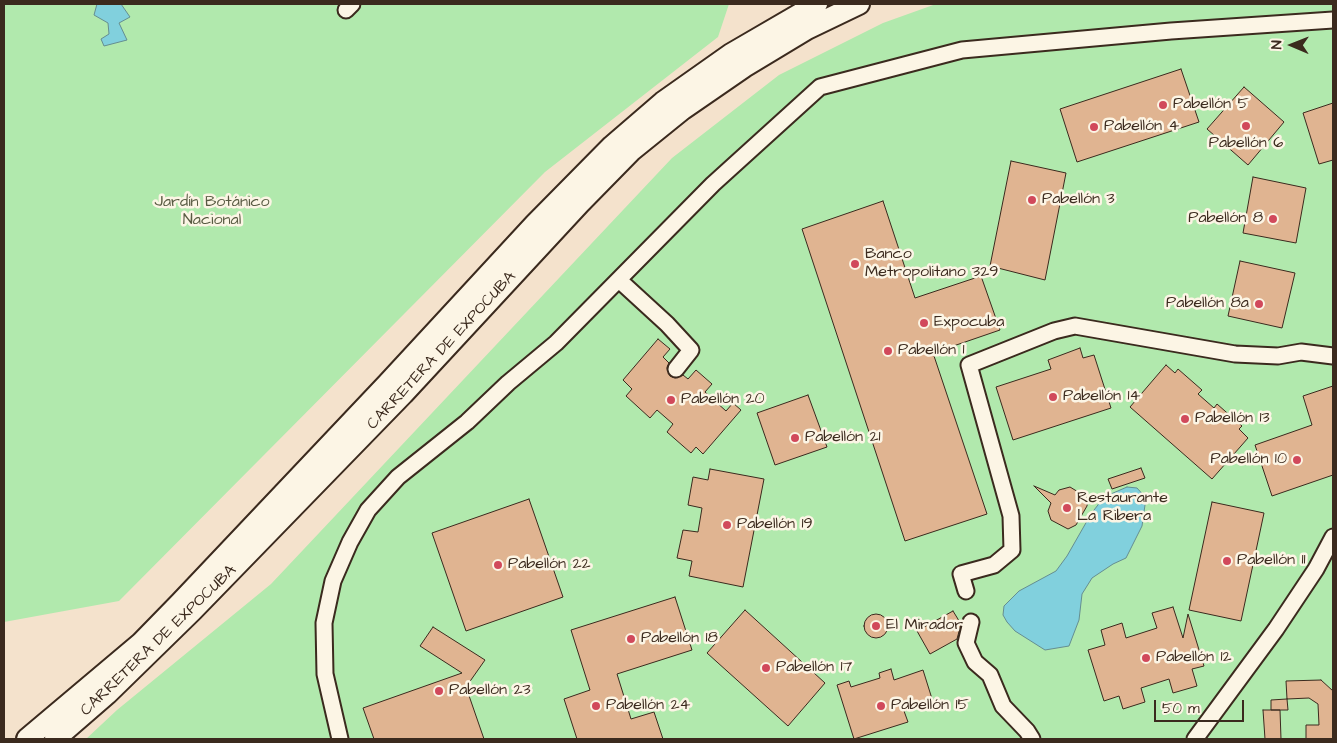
<!DOCTYPE html>
<meta charset="utf-8">
<style>
body{margin:0}
#map{position:relative;width:1337px;height:743px;overflow:hidden;background:#f4e2cc;font-family:"Architects Daughter",sans-serif}
canvas{display:block}
.frame{position:absolute;inset:0;border:5px solid #3b2a1e;pointer-events:none}
.north{position:absolute;left:1267px;top:20px;width:50px;height:50px;-webkit-text-stroke:4px #fcf5e5;paint-order:stroke;rotate:271deg;font-size:14px;font-weight:700;line-height:20px;text-align:center;color:#3b2a1e}
.north::after{content:'';display:block;margin:auto;width:18px;height:22px;background:#3b2a1e;clip-path:polygon(50% 0,100% 100%,50% 72%,0 100%)}
.scale{position:absolute;left:1154px;top:700px;width:90px;height:22px;box-sizing:border-box;border:2px solid #3b2a1e;border-top:0;padding-left:6px;font-size:15px;line-height:18px;white-space:nowrap;color:#3b2a1e;-webkit-text-stroke:4px #fcf5e5;paint-order:stroke}
</style>
<div id="map">
<canvas width="1337" height="743"></canvas>
<div class="frame"></div>
<div class="north">N</div>
<div class="scale">50 m</div>
</div>
<script>
const context = document.querySelector('canvas').getContext('2d');
context.lineJoin = 'round';
function fillPath(path, color) { context.fillStyle = color; context.fill(path, 'evenodd'); }
const poly = rows => new Path2D(rows.map(r => 'M' + r).join(''));
function trace(path, color, width, dash) { context.strokeStyle = color; context.lineWidth = width; context.lineCap = dash ? 'butt' : 'round'; context.setLineDash(dash || []); context.stroke(path); }
function write(font, color, halo, rows, align = 'center') {
  context.font = font + ' "Architects Daughter",sans-serif'; context.lineWidth = 5; context.setLineDash([]); context.textBaseline = 'middle'; context.strokeStyle = halo; context.fillStyle = color; for (const [text, x, y, turn = 0] of rows) {
    context.save(); context.translate(x, y); context.rotate((+turn || 0) * Math.PI / 180); context.textAlign = isNaN(turn) ? turn : align; if (halo) context.strokeText(text, 0, 0); context.fillText(text, 0, 0); context.restore();
  }
}
fillPath(poly([
 [4,4,729,4,718,37,545,172,119,601,4,622],
 [936,4,1333,4,1333,739,86,739,117,710,271,584,672,158,779,75,883,23]
]), '#b1e9ad');
const water = poly([
 [97,4,121,4,130,17,119,23,127,40,104,46,101,39,109,34,108,23,94,15,97,4],
 [1127,487,1137,488,1146,498,1142,526,1126,558,1113,564,1092,578,1082,594,1079,620,1069,646,1045,650,1015,631,1007,622,1003,615,1004,606,1019,591,1056,571,1067,556,1091,514,1104,497,1127,487]
]);
fillPath(water, '#81d0dd');
trace(water, '#658e91', 1);
const building = poly([
 [1181,69,1199,122,1077,162,1060,109,1181,69],
 [1244,87,1284,122,1248,165,1207,129,1244,87],
 [1333,103,1333,160,1319,164,1303,113,1333,103],
 [1011,161,1066,173,1045,280,990,266,1011,161],
 [1253,177,1306,188,1296,243,1243,233,1253,177],
 [883,201,915,298,981,276,1000,330,933,353,987,514,905,541,802,229,883,201],
 [1240,261,1295,273,1282,328,1228,316,1240,261],
 [658,339,670,349,663,357,669,363,667,368,670,376,675,378,683,375,688,379,696,370,712,384,705,392,726,411,733,403,741,410,703,454,696,447,691,453,667,432,673,424,657,410,650,418,626,396,632,389,623,380,658,339],
 [1080,348,1083,358,1094,355,1111,408,1013,440,996,387,1051,369,1048,360,1080,348],
 [1166,365,1175,373,1178,369,1202,390,1198,394,1214,408,1217,404,1242,426,1239,429,1248,438,1212,479,1130,407,1166,365],
 [1333,386,1333,475,1272,496,1255,445,1312,425,1303,396,1333,386],
 [808,395,827,447,775,465,757,413,808,395],
 [1141,468,1145,478,1112,489,1108,479,1141,468],
 [710,469,764,479,743,587,689,576,692,561,677,558,683,530,698,532,702,508,688,505,693,477,708,480,710,469],
 [1034,486,1055,495,1059,490,1070,487,1088,498,1087,506,1076,525,1068,529,1051,520,1048,511,1051,503,1034,486],
 [529,499,563,597,466,631,432,533,529,499],
 [1212,502,1264,513,1241,621,1189,610,1212,502],
 [675,597,692,650,617,674,631,719,654,712,663,739,577,739,564,699,590,690,571,630,675,597],
 [1173,607,1183,638,1188,614,1204,666,1192,669,1197,686,1173,693,1169,679,1141,688,1145,702,1123,709,1119,696,1104,701,1088,650,1105,645,1101,630,1122,623,1126,638,1157,628,1152,613,1173,607],
 [745,610,825,683,788,726,707,653,745,610],
 [953,611,961,624,957,639,930,654,917,631,953,611],
 '864 626a12 12 0 1 1 24 0a12 12 0 1 1-24 0Z',
 [433,627,485,660,466,687,484,739,374,739,363,708,462,673,420,646,433,627],
 [891,669,894,680,923,670,933,702,904,711,908,722,854,739,837,685,849,681,851,687,880,678,879,673,891,669],
 [1321,680,1333,691,1333,739,1306,739,1306,725,1319,725,1318,704,1309,698,1287,699,1286,681,1321,680],
 [1287,699,1288,710,1271,710,1271,700,1287,699],
 [1263,710,1280,710,1281,739,1265,739,1263,710]
]);
fillPath(building, '#e0b491');
trace(building, '#3b2a1e', 1);
const minor = poly([
 [346,10,352,4],
 [619,280,667,324,691,350,676,369],
 [966,591,961,574,994,565,1012,550,1011,516,969,365,1054,331,1075,326,1235,354,1278,356,1301,352,1333,356],
 [971,622,966,643,975,662,990,675,1003,706,1027,731,1032,739],
 [340,739,325,674,324,623,333,581,350,542,368,510,398,477,467,422,508,383,556,343,713,184,820,87,962,50,1171,31,1333,20],
 [1195,739,1276,629,1316,569,1333,537]
]);
const major = poly([
 [27,739,141,643,180,603,388,383,535,224,612,146,663,102,731,54,817,4],
 [55,739,107,694,193,610,403,394,580,203,631,151,683,109,744,67,807,29,859,4]
]);
trace(minor, '#3b2a1e', 19);
trace(major, '#3b2a1e', 24);
trace(minor, '#fcf5e5', 15);
trace(major, '#fcf5e5', 20);
for (const [x, y, r, color] of [
 [1163,105,5,"#d1495b"],
 [1246,126,5,"#d1495b"],
 [1094,127,5,"#d1495b"],
 [1032,200,5,"#d1495b"],
 [1273,219,5,"#d1495b"],
 [855,264,5,"#d1495b"],
 [1259,304,5,"#d1495b"],
 [924,323,5,"#d1495b"],
 [888,351,5,"#d1495b"],
 [1053,397,5,"#d1495b"],
 [671,400,5,"#d1495b"],
 [1185,419,5,"#d1495b"],
 [795,438,5,"#d1495b"],
 [1297,460,5,"#d1495b"],
 [1067,508,5,"#d1495b"],
 [727,525,5,"#d1495b"],
 [1227,561,5,"#d1495b"],
 [498,565,5,"#d1495b"],
 [876,626,5,"#d1495b"],
 [631,639,5,"#d1495b"],
 [1146,658,5,"#d1495b"],
 [766,668,5,"#d1495b"],
 [439,691,5,"#d1495b"],
 [596,706,5,"#d1495b"],
 [881,706,5,"#d1495b"]
]) { const dot = new Path2D(); dot.arc(x, y, r, 0, 2 * Math.PI); context.fillStyle = color; context.fill(dot); trace(dot, '#fcf5e5', 2); }
write('16px', '#3b2a1e', '#fcf5e5', [
 ["Pabellón 5",1173,105],
 ["Pabellón 4",1104,127],
 ["Pabellón 6",1246,144,"center"],
 ["Pabellón 3",1042,200],
 ["Pabellón 8",1263,219,"right"],
 ["Banco",865,255],
 ["Metropolitano 329",865,273],
 ["Pabellón 8a",1249,304,"right"],
 ["Expocuba",934,323],
 ["Pabellón 1",898,351],
 ["Pabellón 14",1063,397],
 ["Pabellón 20",681,400],
 ["Pabellón 13",1195,419],
 ["Pabellón 21",805,438],
 ["Pabellón 10",1287,460,"right"],
 ["Restaurante",1077,499],
 ["La Ribera",1077,517],
 ["Pabellón 19",737,525],
 ["Pabellón 11",1237,561],
 ["Pabellón 22",508,565],
 ["El Mirador",886,626],
 ["Pabellón 18",641,639],
 ["Pabellón 12",1156,658],
 ["Pabellón 17",776,668],
 ["Pabellón 23",449,691],
 ["Pabellón 24",606,706],
 ["Pabellón 15",891,706]
], 'left');
write('16px', '#585a42', '#fcf5e5', [
 ["Jardín Botánico",212,203],
 ["Nacional",212,221]
]);
write('16px', '#3b2a1e', '#fcf5e5', [
 ["CARRETERA DE EXPOCUBA",442,351,-47],
 ["CARRETERA DE EXPOCUBA",159,641,-44]
]);
</script>
